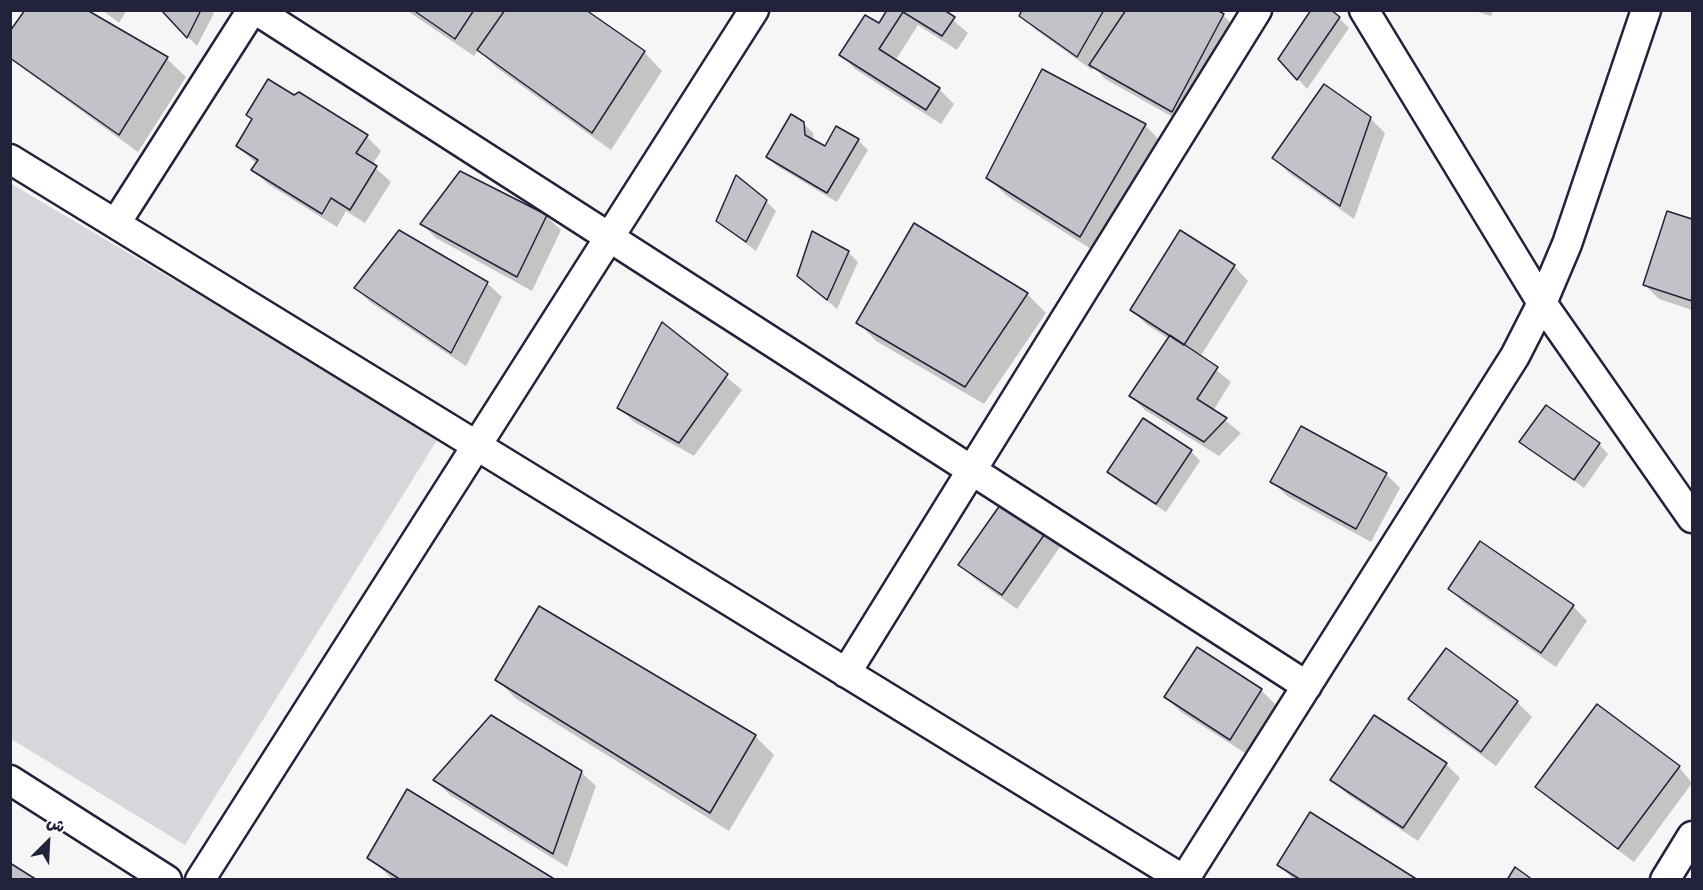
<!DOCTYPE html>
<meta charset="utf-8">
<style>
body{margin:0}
#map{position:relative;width:1703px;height:890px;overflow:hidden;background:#f6f6f7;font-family:"Balsamiq Sans","Playpen Sans Arabic",sans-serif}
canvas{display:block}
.frame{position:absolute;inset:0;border:12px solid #22223b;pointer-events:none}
.north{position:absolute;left:18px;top:812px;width:60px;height:60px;-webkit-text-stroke:4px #fff;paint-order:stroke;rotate:24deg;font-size:16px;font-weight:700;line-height:24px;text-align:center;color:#22223b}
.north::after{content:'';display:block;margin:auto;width:21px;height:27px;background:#22223b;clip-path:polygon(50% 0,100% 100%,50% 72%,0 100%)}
</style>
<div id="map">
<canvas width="1703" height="890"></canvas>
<div class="frame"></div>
<div class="north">ش</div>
</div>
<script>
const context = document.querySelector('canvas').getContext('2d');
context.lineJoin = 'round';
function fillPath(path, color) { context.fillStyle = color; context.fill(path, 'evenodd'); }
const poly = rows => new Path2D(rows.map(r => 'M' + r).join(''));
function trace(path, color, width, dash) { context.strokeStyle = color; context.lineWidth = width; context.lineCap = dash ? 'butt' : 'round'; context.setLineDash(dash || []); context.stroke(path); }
fillPath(poly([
 [10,183,439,437,185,845,11,739]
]), '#d7d7db');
fillPath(poly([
 [83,10,167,59,186,77,138,152,10,59,10,34],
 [102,10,127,10,119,23],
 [212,10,214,13,197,46,162,11],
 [406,10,584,10,644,52,662,71,611,150,497,68,478,50,474,56],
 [889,10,941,10,968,33,957,50,918,25,895,61,939,89,954,104,941,124,855,69,841,54,879,25],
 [1024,10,1214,10,1223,15,1238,30,1187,125,1105,79,1094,67,1092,70,1036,30,1021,15],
 [1472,10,1493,10,1491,16],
 [1339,18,1349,28,1307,89,1280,59],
 [1370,118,1385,133,1354,219,1289,173,1274,158],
 [803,123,813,133,814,142,825,148,858,140,868,150,837,202,777,166,767,157],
 [1145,125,1163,144,1099,254,1007,196,988,178],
 [367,137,381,151,372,165,391,182,365,223,346,211,337,227,268,184,253,170,257,164,237,146],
 [766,201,776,211,756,251,717,221],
 [1668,212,1692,220,1692,310,1659,299,1645,285],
 [546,216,561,230,532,291,436,238,422,224],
 [915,225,1027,294,1046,313,984,404,876,341,858,322],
 [848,252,858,262,837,309,809,285],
 [1234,266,1248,281,1200,357,1231,382,1213,411,1241,433,1219,456,1145,410,1131,396,1169,339,1146,324,1132,310],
 [487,283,502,297,466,366,370,302,356,288],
 [662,324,742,390,694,456,634,422,619,407],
 [1521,442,1599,444,1608,454,1584,488],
 [1191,451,1200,461,1166,512,1119,482,1109,472],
 [1386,474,1400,488,1371,542,1287,496,1272,481],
 [1005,500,1062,544,1017,609,975,579,960,565],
 [1449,589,1573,606,1587,621,1556,667,1464,603],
 [540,608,755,736,774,755,729,831,515,698,497,679],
 [1197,649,1262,691,1276,705,1245,753,1181,712,1166,697],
 [1446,650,1517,702,1532,717,1496,766,1425,714,1410,699],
 [1446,764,1460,778,1418,841,1347,794,1332,780],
 [1679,767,1692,783,1634,862,1552,801,1537,787],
 [581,772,596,786,567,867,450,795,435,780],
 [369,857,554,880,393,880],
 [1279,865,1415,880,1294,880]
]), '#0003');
const building = poly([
 [25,10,87,10,168,57,119,135,10,58,10,31,25,10],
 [161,10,201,10,187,38,161,10],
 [413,10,474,10,455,39,413,10],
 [505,10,586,10,645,51,592,133,477,50,505,10],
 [887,10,944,10,955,17,942,36,903,12,879,49,940,88,926,110,839,55,865,15,879,23,887,10],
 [1022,10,1104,10,1077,57,1019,16,1022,10],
 [1126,10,1217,10,1224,14,1172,112,1089,65,1126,10],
 [1311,10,1331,10,1340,17,1297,80,1278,59,1311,10],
 [1042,69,1146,124,1080,237,986,178,1042,69],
 [268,79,294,95,299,92,368,135,356,153,377,166,350,210,331,198,322,214,251,170,258,160,236,146,252,119,246,115,268,79],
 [1324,84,1371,117,1340,206,1272,158,1324,84],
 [791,114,804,122,805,135,825,146,836,126,859,139,827,193,766,157,791,114],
 [460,171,547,215,517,277,420,224,460,171],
 [736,175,767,200,746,242,716,221,736,175],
 [1667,211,1692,219,1692,301,1643,285,1667,211],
 [914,223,1028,293,965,387,856,323,914,223],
 [399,230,488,282,451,353,354,288,399,230],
 [1180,230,1235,265,1184,345,1130,310,1180,230],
 [812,231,849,251,827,300,797,276,812,231],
 [662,322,728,374,679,443,617,408,662,322],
 [1170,335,1218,367,1197,399,1227,418,1204,442,1129,396,1170,335],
 [1546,405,1600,443,1574,480,1519,442,1546,405],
 [1143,418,1192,450,1156,504,1107,472,1143,418],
 [1301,426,1387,473,1356,529,1270,482,1301,426],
 [1005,498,1049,528,1002,595,958,565,1005,498],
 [1480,541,1574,605,1541,653,1448,589,1480,541],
 [539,606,756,735,710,813,495,680,539,606],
 [1197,647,1262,689,1230,740,1164,697,1197,647],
 [1446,648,1518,701,1481,752,1408,699,1446,648],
 [1597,704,1680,766,1618,849,1535,787,1597,704],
 [491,715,582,771,553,854,433,780,491,715],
 [1374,715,1447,763,1403,828,1330,780,1374,715],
 [407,789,556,880,401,880,367,858,407,789],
 [1310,812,1418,880,1301,880,1277,865,1310,812],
 [10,863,37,880,10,880,10,863],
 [1515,867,1533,880,1507,880,1515,867]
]);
fillPath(building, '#c2c2c9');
trace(building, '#22223b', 1.5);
const minor = poly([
 [256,10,1307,686],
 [1364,10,1542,303,1692,518],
 [10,159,1184,880],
 [116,223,252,10],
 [846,673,1257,10],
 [10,780,167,880],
 [200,880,754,10],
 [1184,880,1515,356,1542,303,1567,244,1646,10],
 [1665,880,1692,836]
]);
trace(minor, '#22223b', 33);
trace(minor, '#fff', 28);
</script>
